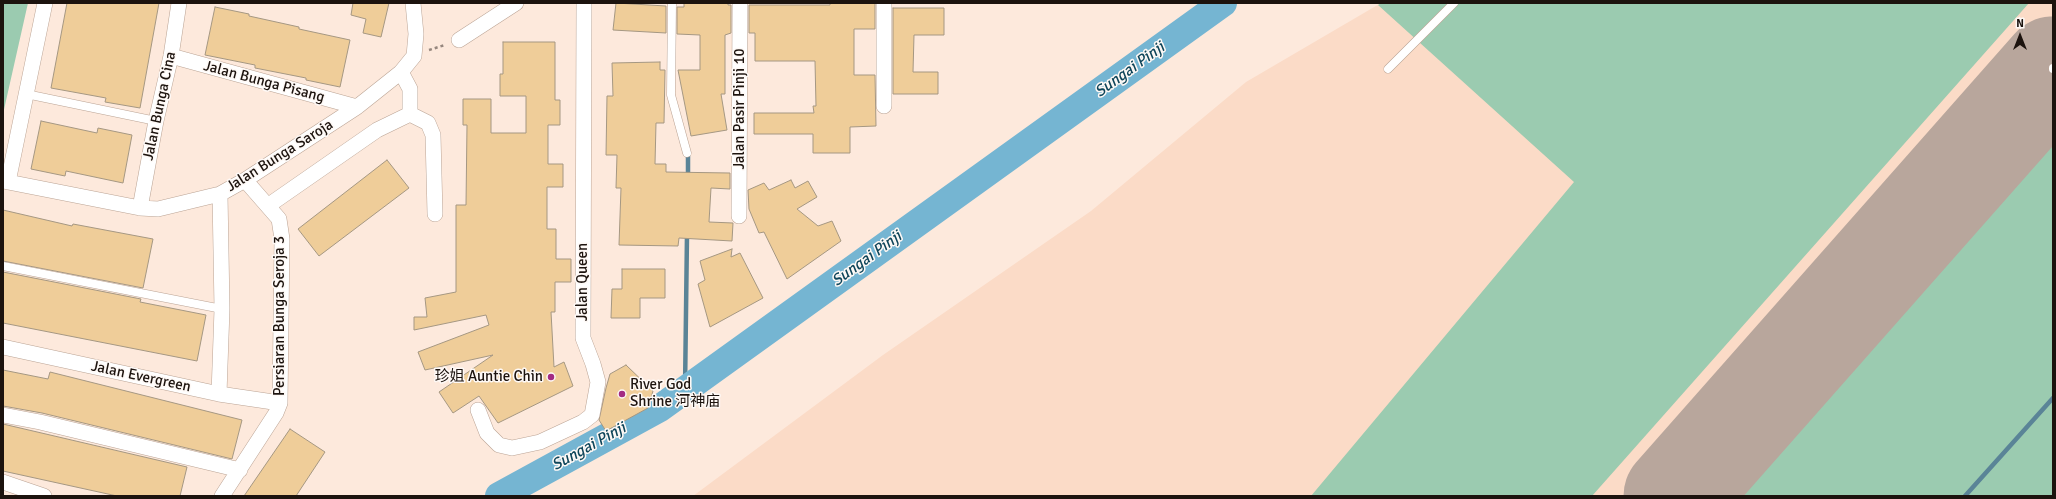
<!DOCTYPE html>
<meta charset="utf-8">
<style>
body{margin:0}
#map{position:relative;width:2056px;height:499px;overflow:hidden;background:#fde9dc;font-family:Signika,sans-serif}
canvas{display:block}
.frame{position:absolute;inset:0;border:4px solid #1c130e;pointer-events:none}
.north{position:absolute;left:2000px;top:16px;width:40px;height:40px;-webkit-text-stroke:3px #fef9f6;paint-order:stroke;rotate:0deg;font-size:11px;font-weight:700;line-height:16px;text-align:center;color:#1c130e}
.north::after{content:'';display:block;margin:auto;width:14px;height:18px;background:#1c130e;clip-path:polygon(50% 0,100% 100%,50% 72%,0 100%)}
</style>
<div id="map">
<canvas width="2056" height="499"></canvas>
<div class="frame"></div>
<div class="north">N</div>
</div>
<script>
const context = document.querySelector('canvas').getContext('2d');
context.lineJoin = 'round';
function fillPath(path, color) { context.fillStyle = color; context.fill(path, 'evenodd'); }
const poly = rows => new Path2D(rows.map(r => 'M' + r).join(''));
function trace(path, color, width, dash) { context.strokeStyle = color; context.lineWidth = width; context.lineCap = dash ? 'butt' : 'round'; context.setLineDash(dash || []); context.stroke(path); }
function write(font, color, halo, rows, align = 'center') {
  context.font = font + ' Signika,"Noto Sans SC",sans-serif'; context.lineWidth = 3; context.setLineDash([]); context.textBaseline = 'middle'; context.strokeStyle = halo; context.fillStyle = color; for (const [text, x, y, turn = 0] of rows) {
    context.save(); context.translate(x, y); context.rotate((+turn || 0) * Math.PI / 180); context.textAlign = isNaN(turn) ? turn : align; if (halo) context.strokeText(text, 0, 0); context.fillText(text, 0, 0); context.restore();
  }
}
fillPath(poly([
 [1381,3,2053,3,2053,496,693,496,883,355,1091,211,1246,82]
]), '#fbdbc7');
fillPath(poly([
 [3,3,28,3,3,114],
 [1381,3,2029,3,1592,496,1311,496,1574,182,1378,5],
 [2053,136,2053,496,1736,496]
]), '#9bcbb0');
trace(poly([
 [688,154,688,178],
 [685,390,687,234],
 [1965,496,2053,398]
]), '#5a8497', 4.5);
trace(poly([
 [499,496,660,408,1223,3]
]), '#75b5d2', 28);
trace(poly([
 [1675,496,2053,68]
]), '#b8a69c', 103);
const building = poly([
 [67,3,159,3,140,108,105,102,106,98,51,88,67,3],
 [353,3,389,3,381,37,363,33,366,19,351,15,353,3],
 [616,3,666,6,666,33,613,30,616,3],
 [684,3,728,3,728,5,731,5,731,33,725,35,725,94,721,94,727,130,691,136,678,70,700,70,700,35,677,34,677,7,684,7,684,3],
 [830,3,875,3,875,29,854,29,854,75,875,75,876,126,850,127,850,153,813,153,813,134,754,134,754,113,814,113,813,106,816,106,815,61,755,61,755,33,749,33,749,5,830,5,830,3],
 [215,7,249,14,249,16,299,27,299,29,350,40,340,87,306,80,306,78,255,68,255,65,205,55,215,7],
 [893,8,944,8,944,35,914,35,913,72,938,72,938,94,893,94,893,8],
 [503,42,555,42,555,100,560,100,560,125,548,125,548,164,563,164,563,187,547,187,547,229,556,229,556,259,571,259,571,282,555,282,555,312,551,312,554,367,564,362,573,386,498,423,479,396,453,413,439,392,493,355,425,370,418,352,489,325,486,315,414,330,414,317,427,317,425,298,456,292,456,205,466,205,467,125,463,125,463,99,491,99,491,133,526,133,526,96,500,96,500,74,503,74,503,42],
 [660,62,660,70,665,70,664,123,656,123,655,164,666,164,666,172,730,173,730,189,711,188,709,222,733,223,732,241,679,238,678,246,619,245,621,188,616,188,617,155,606,155,607,96,613,96,612,63,660,62],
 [41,121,97,133,98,128,132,135,123,183,66,171,65,176,31,169,41,121],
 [387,160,409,188,319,256,298,229,387,160],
 [791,180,795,188,808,181,817,197,797,209,818,226,832,221,841,241,787,279,764,232,759,233,749,209,748,190,764,183,769,190,791,180],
 [3,210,72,226,73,224,153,239,143,288,3,261,3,210],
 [732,249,731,257,740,253,763,298,710,327,698,284,705,280,700,261,732,249],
 [622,269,665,269,665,298,640,298,640,318,611,318,612,289,622,289,622,269],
 [3,272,141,299,140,302,206,315,197,361,3,323,3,272],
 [626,365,653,391,648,408,606,431,599,420,606,388,610,374,626,365],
 [3,370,48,379,50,372,242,420,232,459,42,413,3,406,3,370],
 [3,424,187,467,180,496,117,496,3,471,3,424],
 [290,429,325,452,296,496,244,496,290,429]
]);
fillPath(building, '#efcd99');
trace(building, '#a59782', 1);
const service = poly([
 [672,3,671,95,687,153],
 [2053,68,2053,69],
 [1388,69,1454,3],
 [26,94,156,121],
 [3,266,222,309]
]);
const minor = poly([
 [459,40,516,3],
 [171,56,357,107],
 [884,106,884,3],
 [410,114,428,123,433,135,435,214],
 [3,181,140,208,158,209,220,194,245,180,357,107,401,72,414,56,416,34,413,3],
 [8,182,45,3],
 [269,205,377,130,410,114,410,89,401,72],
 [140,208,156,121,171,56,179,3],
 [739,216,740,3],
 [3,347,219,394,280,403],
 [219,394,222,309,220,194],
 [478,410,487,433,499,445,512,448,540,442,583,422,592,415,598,382,593,364,583,338,584,3],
 [3,415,40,422,240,470],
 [3,482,44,496],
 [222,496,276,413,280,403,282,239,279,219,245,180]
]);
trace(service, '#bba495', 9);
trace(minor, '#bba495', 16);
trace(poly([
 [429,50,445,45]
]), '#96877e', 2.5, [3, 3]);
trace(service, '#fff', 8);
trace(minor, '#fff', 15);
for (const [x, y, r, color] of [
 [551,377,4,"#a32b83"],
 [622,394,4,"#a32b83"]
]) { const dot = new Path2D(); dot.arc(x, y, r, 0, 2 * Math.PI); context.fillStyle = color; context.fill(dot); trace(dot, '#fef9f6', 1.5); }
write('15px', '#1c130e', '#fef9f6', [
 ["Jalan Bunga Pisang",264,82,15],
 ["Jalan Bunga Cina",160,106,-78],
 ["Jalan Pasir Pinji 10",740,109,-90],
 ["Jalan Bunga Saroja",280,156,-32],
 ["Jalan Queen",583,282,-90],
 ["Persiaran Bunga Seroja 3",280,316,-90],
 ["Jalan Evergreen",141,377,12]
]);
write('15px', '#1c130e', '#fef9f6', [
 ["珍姐 Auntie Chin",543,377],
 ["River God",630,385,"left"],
 ["Shrine 河神庙",630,402,"left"]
], 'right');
write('italic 16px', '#0e455a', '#fef9f6', [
 ["Sungai Pinji",1130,70,-36],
 ["Sungai Pinji",867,259,-36],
 ["Sungai Pinji",589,447,-29]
]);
</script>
